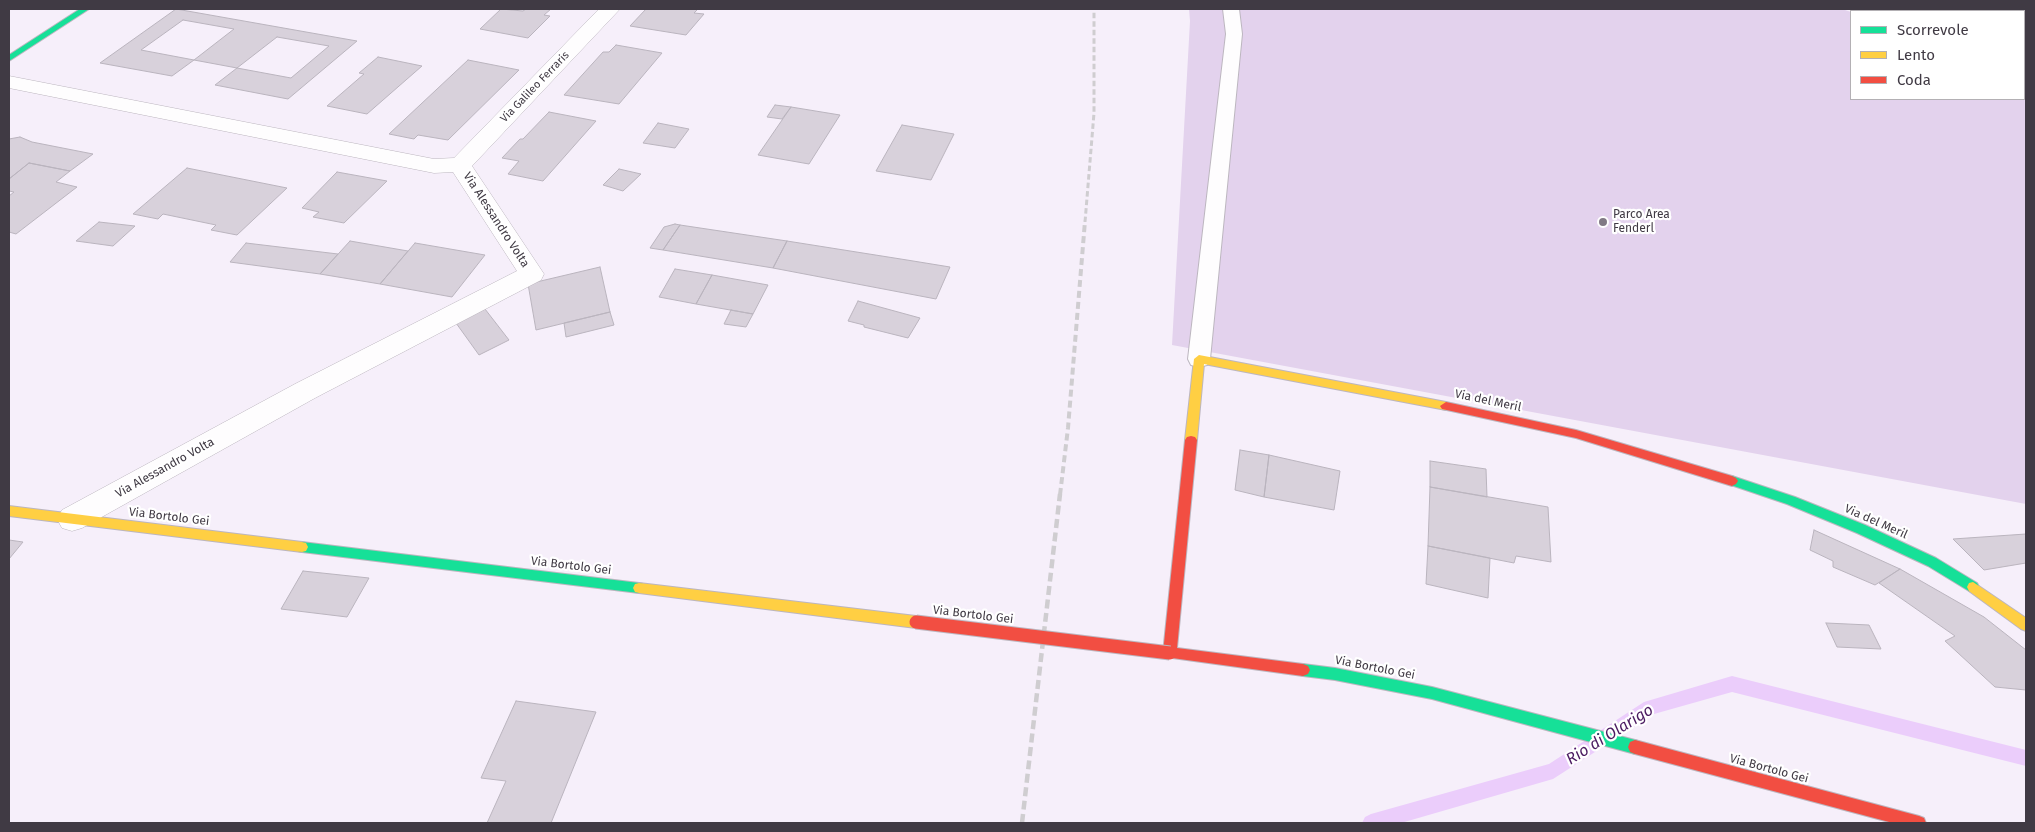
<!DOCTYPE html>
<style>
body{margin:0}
#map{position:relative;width:2035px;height:832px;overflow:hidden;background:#f6effa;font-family:"Fira Sans",sans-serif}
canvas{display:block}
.frame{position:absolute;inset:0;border:10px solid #403a44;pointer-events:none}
.legend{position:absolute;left:1850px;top:10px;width:175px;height:90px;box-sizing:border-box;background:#fff;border:1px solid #b3b0b4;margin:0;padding:6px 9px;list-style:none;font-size:15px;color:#403a44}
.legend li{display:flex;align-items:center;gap:10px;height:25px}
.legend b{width:25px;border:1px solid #b3b0b4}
</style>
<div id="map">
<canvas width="2035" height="832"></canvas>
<div class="frame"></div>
<ul class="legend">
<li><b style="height:6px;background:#16e098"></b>Scorrevole</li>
<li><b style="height:6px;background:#ffcf43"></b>Lento</li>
<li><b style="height:6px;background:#f24e42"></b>Coda</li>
</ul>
</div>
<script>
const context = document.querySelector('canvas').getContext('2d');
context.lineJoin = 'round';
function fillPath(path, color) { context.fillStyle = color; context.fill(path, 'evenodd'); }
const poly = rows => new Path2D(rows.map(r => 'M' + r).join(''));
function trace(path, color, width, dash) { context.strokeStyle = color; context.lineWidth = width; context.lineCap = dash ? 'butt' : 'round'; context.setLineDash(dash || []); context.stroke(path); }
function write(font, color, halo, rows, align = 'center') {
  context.font = font + ' "Fira Sans",sans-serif'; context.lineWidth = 4.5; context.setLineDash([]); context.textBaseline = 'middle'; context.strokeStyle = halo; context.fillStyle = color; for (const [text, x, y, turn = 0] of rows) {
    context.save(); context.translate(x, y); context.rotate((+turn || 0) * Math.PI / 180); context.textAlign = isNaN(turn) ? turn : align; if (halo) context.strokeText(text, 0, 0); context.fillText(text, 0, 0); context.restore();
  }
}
fillPath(poly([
 [1189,9,1842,9,1851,12,1851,99,2024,99,2024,80,2026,81,2026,504,1172,345,1190,21]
]), '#e3d2ed');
fillPath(poly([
 [1732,676,2026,750,2026,766,1732,692,1654,714,1553,779,1401,823,1362,823,1365,817,1371,814,1549,764,1644,702,1732,676]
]), '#ebcdfb');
const building = poly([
 [176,9,357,41,288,99,215,85,237,68,194,60,172,76,100,63,176,9],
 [501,9,523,11,526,9,551,9,544,15,550,16,528,38,480,29,501,9],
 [646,9,698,9,694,13,704,14,686,35,630,26,646,9],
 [183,20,234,29,194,60,141,50,183,20],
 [277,37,329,46,291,78,237,68,277,37],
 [616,45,662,53,619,104,564,95,603,52,609,52,616,45],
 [378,57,422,66,367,114,327,106,364,74,359,73,378,57],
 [468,60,519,70,448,140,418,135,414,139,389,134,468,60],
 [775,105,791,107,782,119,767,117,775,105],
 [791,107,840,115,809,164,758,155,791,107],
 [549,112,596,121,543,181,508,174,519,161,502,158,520,139,523,139,549,112],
 [658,123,689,129,675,148,643,143,658,123],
 [902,125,954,134,931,180,876,171,902,125],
 [20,137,32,142,93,154,70,171,29,163,9,179,9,139,20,137],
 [29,163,70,171,56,182,77,187,16,234,9,232,9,196,14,192,9,191,9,179,29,163],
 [187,168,287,188,237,235,211,230,216,225,163,214,158,219,133,214,187,168],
 [619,169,641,174,623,191,603,185,619,169],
 [337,172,387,181,344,223,313,217,319,212,302,208,337,172],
 [99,222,135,226,113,246,76,241,99,222],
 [675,224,680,225,663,250,650,248,664,227,675,224],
 [680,225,787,241,773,268,663,250,680,225],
 [350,241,408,251,380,284,320,274,350,241],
 [787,241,907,260,950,267,936,299,773,268,787,241],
 [246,243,338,254,320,274,230,262,246,243],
 [415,243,485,255,452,297,380,284,415,243],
 [600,267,610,312,536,330,528,284,600,267],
 [675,269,712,275,696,304,659,297,675,269],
 [712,275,768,285,753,314,696,304,712,275],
 [858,301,920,318,908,338,864,327,864,325,848,321,858,301],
 [485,309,509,340,479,355,456,323,485,309],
 [731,310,753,314,746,327,724,324,731,310],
 [610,312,614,325,566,337,564,323,610,312],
 [1240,450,1269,455,1264,497,1235,490,1240,450],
 [1269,455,1340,471,1334,510,1264,497,1269,455],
 [1430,461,1486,469,1487,497,1430,487,1430,461],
 [1430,487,1548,507,1551,562,1516,556,1514,563,1428,546,1430,487],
 [1814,530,1900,569,1875,585,1833,567,1833,561,1810,550,1814,530],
 [2026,534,2026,563,1984,570,1953,539,2026,534],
 [9,540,23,542,9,559,9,540],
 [1428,546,1490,558,1488,598,1426,584,1428,546],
 [1900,569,1984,617,2026,650,2026,690,1995,687,1945,641,1955,636,1879,583,1900,569],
 [303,571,369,578,347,617,281,609,303,571],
 [1826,623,1869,625,1881,649,1837,647,1826,623],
 [516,701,596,712,551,823,487,823,506,781,481,778,516,701]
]);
fillPath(building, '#d8d1db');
trace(building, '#bab4be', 1);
const lane = poly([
 [1223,9,1239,9,1242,34,1210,359,1207,365,1199,367,1191,365,1188,359,1226,34,1223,9]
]);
const street = poly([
 [599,9,620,9,472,166,544,274,541,280,315,398,82,528,72,531,62,528,57,519,62,510,295,384,517,271,453,172,434,173,9,88,9,76,434,159,454,158,599,9]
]);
const fast = poly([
 [80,9,89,9,9,61,9,55,80,9],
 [1732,476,1795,497,1865,525,1936,558,1977,583,1979,587,1977,591,1973,592,1969,591,1928,566,1857,533,1787,504,1728,484,1726,481,1728,478,1732,476],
 [302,542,639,583,643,584,645,588,643,592,639,593,302,552,298,551,296,547,298,543,302,542],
 [1303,664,1335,668,1432,687,1635,740,1640,742,1642,747,1640,752,1635,754,1432,699,1335,680,1303,676,1298,674,1296,670,1298,666,1303,664]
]);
const slow = poly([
 [1199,355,1446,402,1452,406,1446,410,1204,364,1197,440,1195,443,1191,444,1187,443,1185,440,1194,359,1199,355],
 [9,506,302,542,306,543,308,547,306,551,302,552,9,516,9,506],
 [1973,582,2026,618,2026,631,2021,629,1969,591,1967,587,1969,583,1973,582],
 [639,583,916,616,921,618,922,622,921,626,916,628,639,593,635,592,633,588,635,584,639,583]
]);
const jam = poly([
 [1446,402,1576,430,1732,476,1736,478,1738,481,1736,484,1732,486,1576,438,1442,409,1440,406,1446,402],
 [1191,436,1195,437,1197,440,1177,648,1303,664,1308,666,1310,670,1308,674,1303,676,1165,657,1163,653,1185,440,1187,437,1191,436],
 [1635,740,1919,816,1924,818,1926,823,1893,823,1635,754,1630,752,1628,747,1630,742,1635,740]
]);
trace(lane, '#bcb6bf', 2);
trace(street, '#bcb6bf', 1);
trace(fast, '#bcb6bf', 2);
trace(slow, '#bcb6bf', 2);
trace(jam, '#bcb6bf', 2);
fillPath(lane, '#fefdfe');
fillPath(street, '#fefdfe');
fillPath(fast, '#16e098');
fillPath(slow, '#ffcf43');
fillPath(jam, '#f24e42');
trace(poly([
 [1085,222,1094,113,1094,9]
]), '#cfcdd0', 3, [5.5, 3]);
trace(poly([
 [1060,495,1068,428,1085,221]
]), '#cfcdd0', 4, [7, 4]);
trace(poly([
 [1022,823,1060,494]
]), '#cfcdd0', 4.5, [9, 4.5]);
const jamBridge = poly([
 [916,622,1170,653]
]);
trace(jamBridge, '#bcb6bf', 15, []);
trace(jamBridge, '#f24e42', 13);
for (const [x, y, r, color] of [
 [1603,222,5,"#807984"]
]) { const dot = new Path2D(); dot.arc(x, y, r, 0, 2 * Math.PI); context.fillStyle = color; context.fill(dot); trace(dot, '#fff', 2); }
write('11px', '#403a44', '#fff', [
 ["Via Galileo Ferraris",535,87,-46]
]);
write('12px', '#403a44', '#fff', [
 ["Parco Area",1613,215],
 ["Fenderl",1613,229]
], 'left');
write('12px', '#403a44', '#fff', [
 ["Via Alessandro Volta",496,220,57],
 ["Via del Meril",1488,401,12],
 ["Via Alessandro Volta",165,468,-29],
 ["Via Bortolo Gei",169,517,7],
 ["Via del Meril",1876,522,24],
 ["Via Bortolo Gei",571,566,7],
 ["Via Bortolo Gei",973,615,7],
 ["Via Bortolo Gei",1375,668,11],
 ["Via Bortolo Gei",1769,769,15]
]);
write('italic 16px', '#4b1b61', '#fff', [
 ["Rio di Olarigo",1610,735,-32]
]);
</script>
